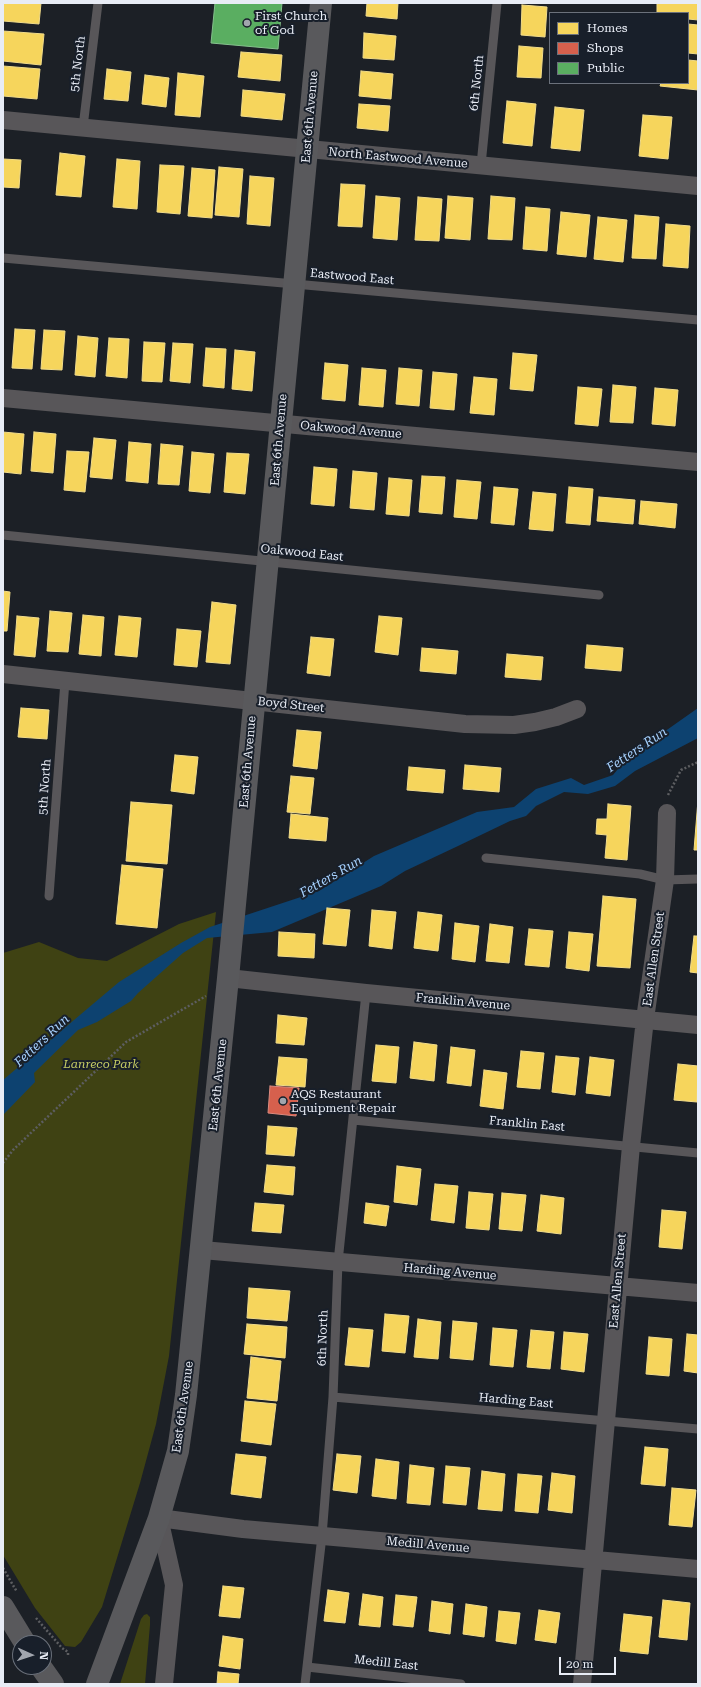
<!DOCTYPE html>
<style>
body{margin:0}
#map{position:relative;width:701px;height:1687px;overflow:hidden;background:#1c2026;font-family:"Roboto Serif",serif}
canvas{display:block}
.frame{position:absolute;inset:0;border:4px solid #e8ecf5;pointer-events:none}
.legend{position:absolute;left:549px;top:12px;width:140px;height:72px;box-sizing:border-box;background:#181f2a;border:1px solid #6b717b;margin:0;padding:5px 7px;list-style:none;font-size:12px;color:#e8ecf5}
.legend li{display:flex;align-items:center;gap:8px;height:20px}
.legend b{width:20px;border:1px solid #6b717b}
.north{position:absolute;left:12px;top:1635px;width:40px;height:40px;box-sizing:border-box;background:#181f2a;border:1px solid #6b717b;border-radius:50%;rotate:93deg;font-size:11px;font-weight:700;line-height:16px;text-align:center;color:#e8ecf5}
.north::after{content:'';display:block;margin:auto;width:14px;height:18px;background:#a1a5ad;clip-path:polygon(50% 0,100% 100%,50% 72%,0 100%)}
.scale{position:absolute;left:559px;top:1657px;width:57px;height:18px;box-sizing:border-box;border:2px solid #e8ecf5;border-top:0;padding-left:5px;font-size:12px;line-height:14px;white-space:nowrap;color:#e8ecf5;-webkit-text-stroke:3px #181f2a;paint-order:stroke}
</style>
<div id="map">
<canvas width="701" height="1687"></canvas>
<div class="frame"></div>
<ul class="legend">
<li><b style="height:11px;background:#f6d55c"></b>Homes</li>
<li><b style="height:11px;background:#d6604d"></b>Shops</li>
<li><b style="height:11px;background:#5aae61"></b>Public</li>
</ul>
<div class="north">N</div>
<div class="scale">20 m</div>
</div>
<script>
const context = document.querySelector('canvas').getContext('2d');
context.lineJoin = 'round';
function fillPath(path, color) { context.fillStyle = color; context.fill(path, 'evenodd'); }
const poly = rows => new Path2D(rows.map(r => 'M' + r).join(''));
function trace(path, color, width, dash) { context.strokeStyle = color; context.lineWidth = width; context.lineCap = dash ? 'butt' : 'round'; context.setLineDash(dash || []); context.stroke(path); }
function write(font, color, halo, rows, align = 'center') {
  context.font = font + ' "Roboto Serif",serif'; context.lineWidth = 4; context.setLineDash([]); context.textBaseline = 'middle'; context.strokeStyle = halo; context.fillStyle = color; for (const [text, x, y, turn = 0] of rows) {
    context.save(); context.translate(x, y); context.rotate((+turn || 0) * Math.PI / 180); context.textAlign = isNaN(turn) ? turn : align; if (halo) context.strokeText(text, 0, 0); context.fillText(text, 0, 0); context.restore();
  }
}
fillPath(poly([
 [216,912,169,1356,156,1424,140,1483,102,1607,81,1642,75,1647,65,1646,35,1608,3,1555,3,953,39,942,78,958,107,961,179,924],
 [147,1614,150,1617,150,1625,145,1684,120,1684,141,1619,144,1615]
]), '#3f4213');
fillPath(poly([
 [698,708,698,738,635,771,615,786,588,794,564,792,536,806,526,816,510,821,458,846,405,871,381,886,272,932,207,938,183,953,138,993,131,1001,97,1022,78,1030,34,1073,35,1082,3,1115,3,1080,119,982,181,943,210,927,319,891,374,856,477,812,514,807,536,789,571,778,584,785,613,775,627,758]
]), '#0d4270');
const homes = poly([
 [3,3,41,3,39,24,3,21,3,3],
 [367,3,398,3,397,19,366,16,367,3],
 [657,3,698,3,698,20,688,19,688,13,657,13,657,3],
 [522,5,547,7,545,37,521,35,522,5],
 [688,24,698,25,698,54,688,53,688,24],
 [3,31,44,34,41,65,3,61,3,31],
 [364,33,396,36,394,60,363,58,364,33],
 [519,46,543,48,541,78,517,77,519,46],
 [241,52,282,55,280,81,238,77,241,52],
 [688,60,698,61,698,90,660,86,661,83,688,83,688,60],
 [3,66,40,69,37,99,3,96,3,66],
 [107,69,131,72,128,101,104,99,107,69],
 [361,71,393,74,391,99,359,96,361,71],
 [178,73,204,76,200,117,175,115,178,73],
 [145,75,169,78,166,107,142,104,145,75],
 [243,90,285,94,282,120,241,116,243,90],
 [507,101,536,104,532,146,503,143,507,101],
 [359,104,390,106,388,131,357,128,359,104],
 [555,107,584,110,580,151,551,148,555,107],
 [643,115,672,117,668,159,639,156,643,115],
 [60,153,85,156,81,197,56,195,60,153],
 [3,159,21,160,19,188,3,187,3,159],
 [117,159,140,161,137,209,113,207,117,159],
 [160,165,184,166,180,214,157,212,160,165],
 [219,167,243,169,239,217,215,215,219,167],
 [192,168,215,170,212,218,188,216,192,168],
 [250,176,274,178,270,226,247,224,250,176],
 [341,184,365,185,362,227,338,226,341,184],
 [376,196,400,198,397,240,373,238,376,196],
 [448,196,473,198,470,240,445,238,448,196],
 [491,196,515,198,512,240,488,239,491,196],
 [418,197,442,199,439,241,415,240,418,197],
 [526,207,550,209,547,251,523,249,526,207],
 [561,212,590,215,586,257,557,254,561,212],
 [635,215,659,217,656,259,632,258,635,215],
 [598,217,627,220,623,262,594,259,598,217],
 [666,224,690,226,688,268,663,266,666,224],
 [15,329,35,330,32,369,12,368,15,329],
 [44,330,65,331,62,370,41,369,44,330],
 [78,336,98,338,95,377,75,375,78,336],
 [109,338,129,339,127,378,106,376,109,338],
 [144,342,165,343,162,382,142,381,144,342],
 [173,343,193,344,190,383,170,381,173,343],
 [206,348,226,349,224,388,203,386,206,348],
 [235,350,255,352,252,391,232,389,235,350],
 [513,353,537,355,533,391,510,389,513,353],
 [325,363,348,365,345,401,322,399,325,363],
 [362,368,386,370,383,407,359,405,362,368],
 [399,368,422,370,419,406,396,404,399,368],
 [433,372,457,374,454,410,430,408,433,372],
 [474,377,497,379,494,415,470,413,474,377],
 [613,385,636,387,633,423,610,422,613,385],
 [578,387,602,389,598,426,575,424,578,387],
 [655,388,678,390,675,426,652,424,655,388],
 [3,432,24,434,21,474,3,472,3,432],
 [34,432,56,434,53,473,31,471,34,432],
 [94,438,116,440,112,479,90,477,94,438],
 [129,442,151,444,148,483,126,481,129,442],
 [161,444,183,446,179,485,158,484,161,444],
 [67,451,89,452,85,492,64,490,67,451],
 [192,452,214,454,210,493,189,491,192,452],
 [227,453,249,454,245,494,224,492,227,453],
 [314,467,337,469,334,506,311,504,314,467],
 [353,471,377,473,374,510,350,508,353,471],
 [422,476,445,477,442,514,419,512,422,476],
 [389,478,412,480,409,516,386,514,389,478],
 [457,480,481,482,477,519,454,517,457,480],
 [494,487,518,489,514,525,491,523,494,487],
 [569,487,593,489,590,525,566,523,569,487],
 [533,492,556,494,553,531,529,529,533,492],
 [599,497,635,500,633,524,597,521,599,497],
 [641,501,677,504,675,528,639,524,641,501],
 [3,591,10,592,7,631,3,631,3,591],
 [212,602,236,605,230,664,206,662,212,602],
 [50,611,72,613,68,652,47,651,50,611],
 [83,615,104,617,101,656,79,654,83,615],
 [17,616,39,618,35,657,14,655,17,616],
 [119,616,141,618,137,657,115,655,119,616],
 [379,616,402,618,398,655,375,652,379,616],
 [177,629,201,631,197,667,174,665,177,629],
 [311,637,334,639,330,676,307,673,311,637],
 [587,645,623,648,621,671,585,668,587,645],
 [422,648,458,651,456,674,420,671,422,648],
 [507,654,543,657,541,680,505,677,507,654],
 [21,708,49,710,47,739,18,737,21,708],
 [297,730,321,732,317,769,293,766,297,730],
 [175,755,198,757,194,794,171,791,175,755],
 [465,765,501,768,499,792,463,789,465,765],
 [409,767,445,770,443,793,407,790,409,767],
 [291,776,314,778,310,814,287,812,291,776],
 [698,800,698,850,694,850,698,800],
 [131,802,172,805,167,864,126,861,131,802],
 [608,804,631,806,627,860,605,858,607,835,596,834,597,819,607,819,608,804],
 [291,814,328,818,326,841,289,838,291,814],
 [122,865,163,869,157,928,116,924,122,865],
 [603,896,636,899,630,968,597,966,603,896],
 [327,908,350,910,346,946,323,944,327,908],
 [372,910,396,912,392,949,369,946,372,910],
 [418,912,442,915,438,951,414,948,418,912],
 [455,923,479,926,475,962,452,959,455,923],
 [490,924,513,927,509,963,486,961,490,924],
 [529,929,553,931,549,967,525,965,529,929],
 [279,932,315,934,314,958,278,956,279,932],
 [569,932,593,934,589,971,566,968,569,932],
 [694,936,698,936,698,973,690,972,694,936],
 [278,1015,307,1018,304,1045,276,1043,278,1015],
 [414,1042,437,1045,434,1081,410,1078,414,1042],
 [376,1045,399,1047,396,1083,372,1081,376,1045],
 [451,1047,475,1050,471,1086,447,1083,451,1047],
 [521,1051,544,1053,540,1089,517,1087,521,1051],
 [556,1056,579,1058,575,1095,552,1092,556,1056],
 [279,1057,307,1059,305,1087,276,1085,279,1057],
 [590,1057,614,1060,610,1096,586,1093,590,1057],
 [678,1064,698,1066,697,1102,674,1100,678,1064],
 [484,1070,507,1073,503,1109,480,1106,484,1070],
 [268,1126,297,1128,294,1156,266,1154,268,1126],
 [267,1165,295,1167,293,1195,264,1192,267,1165],
 [397,1166,421,1169,417,1205,394,1202,397,1166],
 [435,1184,458,1186,454,1223,431,1220,435,1184],
 [469,1192,493,1194,489,1230,466,1228,469,1192],
 [502,1193,526,1195,522,1231,499,1229,502,1193],
 [541,1195,564,1198,561,1234,537,1231,541,1195],
 [255,1203,284,1205,281,1233,252,1231,255,1203],
 [366,1203,389,1206,386,1226,364,1223,366,1203],
 [662,1210,686,1212,682,1249,659,1247,662,1210],
 [249,1288,290,1291,287,1321,247,1318,249,1288],
 [385,1314,409,1316,405,1353,382,1351,385,1314],
 [418,1319,441,1322,438,1359,414,1357,418,1319],
 [453,1321,477,1323,473,1360,450,1358,453,1321],
 [247,1324,287,1327,285,1358,244,1354,247,1324],
 [349,1328,373,1330,369,1367,345,1365,349,1328],
 [493,1328,517,1330,513,1367,490,1365,493,1328],
 [531,1330,554,1332,550,1369,527,1367,531,1330],
 [564,1332,588,1334,584,1372,561,1369,564,1332],
 [687,1334,698,1335,698,1373,684,1371,687,1334],
 [649,1337,672,1339,669,1376,646,1374,649,1337],
 [251,1357,281,1361,277,1401,247,1398,251,1357],
 [245,1401,276,1404,271,1445,241,1441,245,1401],
 [645,1447,668,1449,665,1486,641,1484,645,1447],
 [236,1454,266,1457,261,1498,231,1494,236,1454],
 [337,1454,361,1456,357,1493,333,1490,337,1454],
 [376,1459,399,1462,396,1499,372,1496,376,1459],
 [410,1465,434,1468,430,1505,407,1503,410,1465],
 [446,1466,470,1468,466,1505,443,1503,446,1466],
 [482,1471,505,1474,502,1511,478,1509,482,1471],
 [552,1473,575,1476,572,1513,548,1510,552,1473],
 [518,1474,542,1476,538,1513,515,1511,518,1474],
 [672,1488,696,1490,692,1527,669,1525,672,1488],
 [223,1586,244,1588,240,1618,219,1616,223,1586],
 [328,1590,349,1593,345,1623,324,1621,328,1590],
 [363,1594,383,1597,380,1627,359,1625,363,1594],
 [396,1595,417,1597,413,1627,393,1625,396,1595],
 [663,1600,690,1603,687,1640,659,1637,663,1600],
 [432,1601,453,1604,450,1634,429,1631,432,1601],
 [466,1604,487,1607,484,1637,463,1634,466,1604],
 [539,1610,560,1613,556,1643,535,1640,539,1610],
 [499,1611,520,1613,516,1644,496,1641,499,1611],
 [624,1614,652,1617,648,1654,620,1651,624,1614],
 [223,1636,243,1639,240,1669,219,1666,223,1636],
 [218,1672,239,1674,238,1684,217,1684,218,1672]
]);
fillPath(homes, '#f6d55c');
trace(homes, '#f2dc8a', 1);
const shops = poly([
 [270,1086,299,1088,296,1116,268,1113,270,1086]
]);
fillPath(shops, '#d6604d');
trace(shops, '#db8a7f', 1);
const public = poly([
 [215,3,282,3,278,49,211,43,215,3]
]);
fillPath(public, '#5aae61');
trace(public, '#85c18d', 1);
trace(poly([
 [668,795,681,770,698,762],
 [3,1163,13,1150,126,1042,206,996],
 [3,1568,17,1592],
 [36,1618,62,1648,68,1652,68,1655]
]), '#5d5e61', 2.5, [2, 2]);
trace(poly([
 [83,127,98,3],
 [481,165,497,3],
 [3,258,698,320],
 [3,535,599,595],
 [486,858,640,874,665,880,698,879],
 [49,896,65,681],
 [353,1120,698,1153],
 [333,1397,698,1429],
 [307,1667,461,1684],
 [305,1684,322,1536,333,1397,338,1262,366,993]
]), '#585659', 9);
trace(poly([
 [3,120,698,186],
 [3,398,698,462],
 [3,674,465,724,514,725,535,722,556,717,577,709],
 [228,978,366,993,698,1025],
 [202,1250,698,1293],
 [164,1684,174,1585,159,1518,243,1529,698,1569],
 [582,1684,631,1146,645,1019,665,880,667,813]
]), '#585659', 18);
trace(poly([
 [3,1607,25,1643],
 [41,1667,53,1684],
 [97,1684,159,1518,178,1451,186,1395,228,978,321,3]
]), '#59595c', 22);
for (const [x, y, r, color] of [
 [247,23,4,"#a1a5ad"],
 [283,1101,4,"#a1a5ad"]
]) { const dot = new Path2D(); dot.arc(x, y, r, 0, 2 * Math.PI); context.fillStyle = color; context.fill(dot); trace(dot, '#181f2a', 1.5); }
write('12px', '#e8ecf5', '#181f2a', [
 ["First Church",255,16],
 ["of God",255,30],
 ["AQS Restaurant",291,1094],
 ["Equipment Repair",291,1108]
], 'left');
write('12px', '#e8ecf5', '#181f2a', [
 ["5th North",78,64,-83],
 ["6th North",477,83,-84],
 ["East 6th Avenue",310,117,-85],
 ["North Eastwood Avenue",398,158,5],
 ["Eastwood East",352,277,5],
 ["Oakwood Avenue",351,430,5],
 ["East 6th Avenue",279,440,-85],
 ["Oakwood East",302,553,6],
 ["Boyd Street",291,705,6],
 ["East 6th Avenue",248,762,-85],
 ["5th North",45,787,-86],
 ["East Allen Street",654,959,-82],
 ["Franklin Avenue",463,1002,5],
 ["East 6th Avenue",218,1085,-84],
 ["Franklin East",527,1124,5],
 ["Harding Avenue",450,1272,5],
 ["East Allen Street",618,1281,-85],
 ["6th North",323,1338,-88],
 ["Harding East",516,1401,5],
 ["East 6th Avenue",183,1407,-82],
 ["Medill Avenue",428,1545,5],
 ["Medill East",386,1663,6]
]);
write('italic 12px', '#c6cd63', '#181f2a', [
 ["Lanreco Park",101,1064]
]);
write('italic 13px', '#a6d1fe', '#181f2a', [
 ["Fetters Run",637,750,-34],
 ["Fetters Run",331,877,-30],
 ["Fetters Run",42,1041,-43]
]);
</script>
